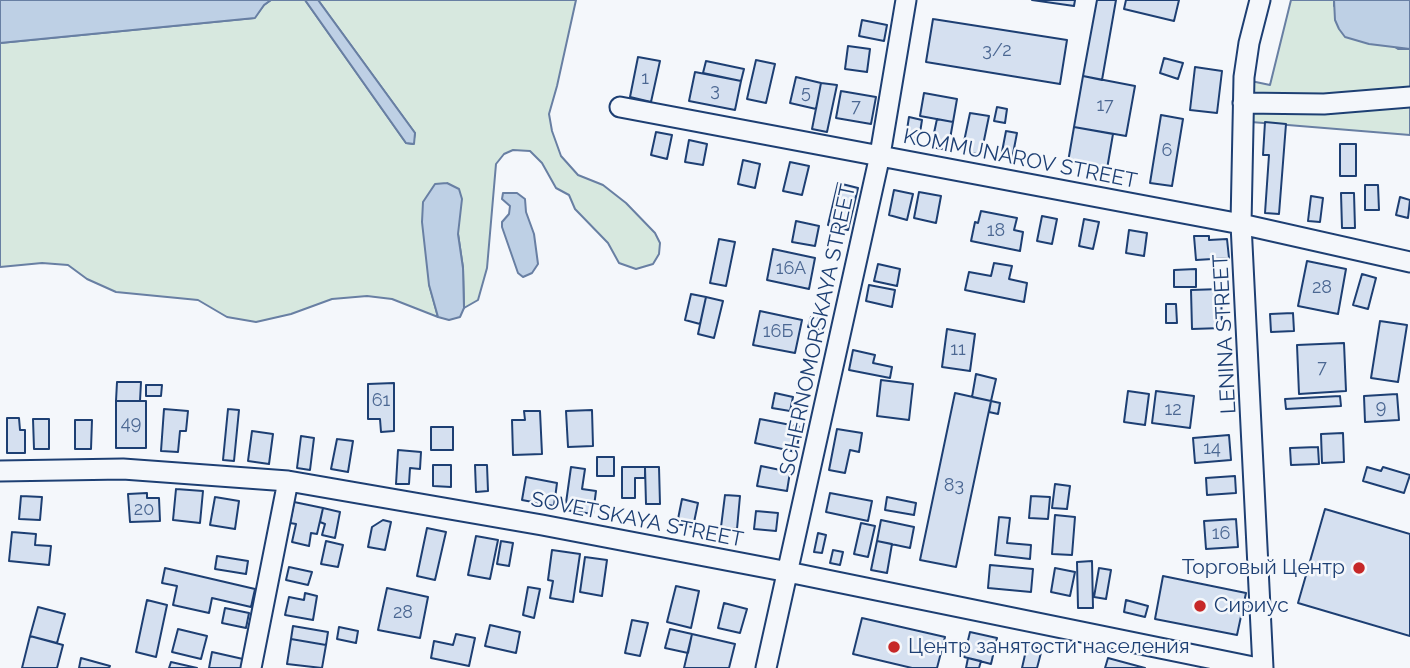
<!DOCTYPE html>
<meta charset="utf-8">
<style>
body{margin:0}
canvas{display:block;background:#f4f7fb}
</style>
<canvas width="1410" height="668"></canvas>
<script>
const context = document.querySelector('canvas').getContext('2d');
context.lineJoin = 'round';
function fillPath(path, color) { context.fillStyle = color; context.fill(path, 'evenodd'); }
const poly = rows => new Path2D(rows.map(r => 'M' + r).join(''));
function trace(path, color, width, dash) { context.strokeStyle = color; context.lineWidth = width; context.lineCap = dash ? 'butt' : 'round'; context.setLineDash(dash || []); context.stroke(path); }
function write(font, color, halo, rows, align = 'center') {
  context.font = font + ' Raleway,sans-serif'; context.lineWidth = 5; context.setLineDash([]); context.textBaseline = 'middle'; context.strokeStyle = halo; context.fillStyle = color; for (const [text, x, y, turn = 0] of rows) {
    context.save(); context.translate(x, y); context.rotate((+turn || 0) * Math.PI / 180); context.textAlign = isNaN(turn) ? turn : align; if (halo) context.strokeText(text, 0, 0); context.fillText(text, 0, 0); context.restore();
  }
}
const green = poly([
 [271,0,305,0,406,143,413,144,415,133,318,0,576,0,557,86,549,114,552,131,561,156,578,175,603,185,626,203,655,233,660,243,659,254,653,264,636,269,619,263,608,243,575,209,569,195,556,188,542,163,530,151,513,150,504,154,496,164,487,268,478,300,464,308,463,268,458,234,429,284,438,317,392,299,367,296,332,299,291,314,256,322,227,317,198,300,116,292,87,279,68,265,42,263,0,267,0,43,254,18,264,5,271,0],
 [1291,0,1334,0,1334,6,1398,49,1410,49,1410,135,1251,122,1251,81,1270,85,1291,0]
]);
fillPath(green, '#d7e8df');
trace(green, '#687fa3', 2);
const water = poly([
 [0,0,271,0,264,5,255,18,0,43,0,0],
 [305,0,318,0,415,133,414,144,406,143,305,0],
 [1334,0,1410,0,1410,49,1369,44,1345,37,1339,29,1335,20,1334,0],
 [447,183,459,189,462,199,458,234,463,268,464,308,460,317,449,320,438,317,429,285,422,222,423,202,435,184,447,183],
 [503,193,517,193,525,199,526,212,534,234,538,264,532,273,523,277,518,273,502,227,502,222,509,214,510,206,502,199,503,193]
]);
fillPath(water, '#bed0e5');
trace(water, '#687fa3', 2);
const building = poly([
 [1032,0,1075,0,1074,6,1032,0],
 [1097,0,1116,0,1102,80,1083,76,1097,0],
 [1126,0,1179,0,1174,21,1124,9,1126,0],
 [933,19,1067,40,1060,84,926,62,933,19],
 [862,20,887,25,884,41,859,36,862,20],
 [848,46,870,49,867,72,845,69,848,46],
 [638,57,660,61,651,102,630,97,638,57],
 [1164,58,1183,63,1178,79,1160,73,1164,58],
 [756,60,775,64,766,103,747,99,756,60],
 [706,61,744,69,741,81,703,73,706,61],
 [1195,67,1222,71,1217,113,1190,110,1195,67],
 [695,72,741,81,735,110,689,101,695,72],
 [1083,76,1135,86,1126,136,1074,127,1083,76],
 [796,77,821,83,816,109,790,103,796,77],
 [821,83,837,85,827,132,812,129,821,83],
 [841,91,876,97,871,124,836,118,841,91],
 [924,93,957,99,953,122,920,116,924,93],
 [997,107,1007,109,1005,123,994,121,997,107],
 [970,113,989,116,981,155,962,151,970,113],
 [1161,115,1183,119,1172,186,1150,183,1161,115],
 [909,117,922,120,919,139,906,136,909,117],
 [937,119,953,122,948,150,931,147,937,119],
 [1265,122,1286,124,1279,214,1265,213,1269,155,1263,155,1265,122],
 [1074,127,1113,134,1107,169,1068,162,1074,127],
 [1006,131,1017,133,1012,159,1001,157,1006,131],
 [656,132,672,135,667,159,651,155,656,132],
 [689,140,707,144,703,165,685,162,689,140],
 [1340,144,1356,144,1356,176,1340,176,1340,144],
 [743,160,760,164,755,188,738,184,743,160],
 [790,162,809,166,802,195,783,191,790,162],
 [838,183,858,188,848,230,828,225,838,183],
 [1365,185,1378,185,1379,210,1365,210,1365,185],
 [894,190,913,194,907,220,889,215,894,190],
 [919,192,941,196,936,223,914,218,919,192],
 [1341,193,1354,193,1355,228,1342,228,1341,193],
 [1311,196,1323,198,1320,222,1308,221,1311,196],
 [1400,197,1410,200,1408,218,1396,215,1400,197],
 [981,211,1017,218,1014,230,1023,232,1020,251,971,241,975,222,978,223,981,211],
 [1042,216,1057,219,1052,244,1037,241,1042,216],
 [1084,219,1099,222,1093,249,1079,246,1084,219],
 [796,221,819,226,815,246,792,242,796,221],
 [1129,230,1147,233,1144,256,1126,253,1129,230],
 [1194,236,1209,236,1209,240,1227,239,1229,258,1196,260,1194,236],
 [719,239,735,242,726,286,710,283,719,239],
 [773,249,815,258,809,289,767,280,773,249],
 [1307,261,1346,269,1338,314,1298,306,1307,261],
 [994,263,1012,266,1009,279,1027,283,1024,302,965,290,969,272,991,276,994,263],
 [878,264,900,269,897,286,874,281,878,264],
 [1196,269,1196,287,1174,287,1174,270,1196,269],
 [1362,274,1376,278,1368,309,1353,305,1362,274],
 [869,285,895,290,892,307,866,301,869,285],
 [1221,289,1222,328,1192,329,1191,290,1221,289],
 [691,294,706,297,700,324,685,320,691,294],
 [706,297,723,301,714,338,698,334,706,297],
 [1166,304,1176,304,1177,323,1166,323,1166,304],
 [760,311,802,320,795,353,753,345,760,311],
 [1293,313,1294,331,1271,332,1270,314,1293,313],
 [811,317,825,321,823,330,808,327,811,317],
 [1380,321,1407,325,1398,382,1371,378,1380,321],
 [947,329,975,334,970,371,942,367,947,329],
 [1344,343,1346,391,1299,394,1297,345,1344,343],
 [853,350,875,355,873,363,892,367,890,378,849,370,853,350],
 [976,374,996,379,991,401,972,397,976,374],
 [881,380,913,384,909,420,877,416,881,380],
 [117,382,141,382,140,401,116,401,117,382],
 [394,383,394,431,381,432,380,419,368,419,368,384,394,383],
 [146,385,162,385,161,396,146,396,146,385],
 [1128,391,1149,394,1145,425,1124,422,1128,391],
 [1156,391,1194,396,1190,428,1152,423,1156,391],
 [775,393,793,397,790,411,772,408,775,393],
 [955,393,991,401,956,567,920,560,955,393],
 [1397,394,1399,420,1365,422,1364,396,1397,394],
 [1340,396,1341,406,1286,409,1285,399,1340,396],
 [116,401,146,401,146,448,116,448,116,401],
 [991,401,1000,403,998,414,989,412,991,401],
 [164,409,188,411,186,431,180,431,178,452,161,451,164,409],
 [228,409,239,410,234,461,223,460,228,409],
 [592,410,593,446,568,447,566,411,592,410],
 [524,411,540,411,542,454,513,455,512,420,525,420,524,411],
 [7,418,19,418,20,430,25,430,25,453,7,453,7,418],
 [33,419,49,419,49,449,34,449,33,419],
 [760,419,801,427,796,452,755,443,760,419],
 [75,420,92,420,91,449,75,449,75,420],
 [431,427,453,427,453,450,431,450,431,427],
 [837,429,862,433,859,452,850,450,845,473,829,470,837,429],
 [252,431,273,434,269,464,248,461,252,431],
 [1343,433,1344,462,1322,463,1321,434,1343,433],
 [1229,435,1231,460,1195,463,1193,438,1229,435],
 [301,436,314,438,310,470,297,468,301,436],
 [337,439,353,441,348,472,331,469,337,439],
 [1318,447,1319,464,1291,465,1290,448,1318,447],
 [398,450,421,452,420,469,410,468,409,484,396,484,398,450],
 [597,457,614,457,614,476,597,476,597,457],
 [433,465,451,465,451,487,433,486,433,465],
 [475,465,487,465,488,491,476,492,475,465],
 [761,466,790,472,787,491,757,486,761,466],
 [571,467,585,469,582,489,596,491,593,514,565,510,571,467],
 [622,467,645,467,645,478,635,478,635,498,622,498,622,467],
 [645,467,659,467,660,504,646,504,645,467],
 [1367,467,1381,471,1383,467,1410,475,1404,493,1363,481,1367,467],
 [1235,476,1236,493,1207,495,1206,478,1235,476],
 [526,477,557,483,554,506,522,500,526,477],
 [1055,484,1070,486,1067,509,1052,508,1055,484],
 [176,489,203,491,200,523,173,520,176,489],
 [147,493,147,498,159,498,160,521,130,522,128,494,147,493],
 [830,493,872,501,868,521,826,512,830,493],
 [725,495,740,496,737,529,721,527,725,495],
 [21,496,42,497,40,520,19,519,21,496],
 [1031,496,1050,497,1048,519,1029,518,1031,496],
 [215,497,239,501,235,529,210,525,215,497],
 [887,497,916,503,914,515,885,510,887,497],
 [682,499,698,503,693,527,677,524,682,499],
 [294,502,323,508,317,534,311,533,309,546,292,542,296,524,290,523,294,502],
 [323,508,340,512,335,538,322,535,325,524,320,522,323,508],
 [1325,509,1410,534,1410,636,1298,603,1325,509],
 [756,511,778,513,776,531,754,529,756,511],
 [1055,515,1075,517,1072,555,1052,554,1055,515],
 [999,517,1010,518,1007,543,1031,545,1030,559,995,555,999,517],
 [1236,519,1238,547,1206,549,1204,521,1236,519],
 [383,520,391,522,385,550,368,547,372,527,383,520],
 [881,520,914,527,910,548,877,541,881,520],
 [861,523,875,526,868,557,854,554,861,523],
 [427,528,446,532,435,580,417,576,427,528],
 [12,532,36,534,35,545,51,546,49,565,9,561,12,532],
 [818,533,826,535,822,553,814,552,818,533],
 [476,536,498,540,490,579,468,575,476,536],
 [326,541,343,545,338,567,321,564,326,541],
 [501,541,513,543,509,566,497,564,501,541],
 [877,541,892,544,887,573,871,570,877,541],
 [552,550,580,554,573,602,550,598,553,581,548,580,552,550],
 [833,550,843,552,840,565,830,563,833,550],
 [217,556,248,561,246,574,215,569,217,556],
 [585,557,607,560,602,596,580,592,585,557],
 [1092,561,1093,608,1078,608,1077,562,1092,561],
 [990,565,1033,569,1031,592,988,588,990,565],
 [289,567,312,572,308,585,286,580,289,567],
 [165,568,255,589,251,607,212,598,209,613,173,605,177,586,162,583,165,568],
 [1055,568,1075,572,1070,596,1051,592,1055,568],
 [1099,568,1111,570,1106,599,1094,597,1099,568],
 [1163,576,1246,593,1237,635,1155,619,1163,576],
 [676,586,699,591,691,628,667,622,676,586],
 [528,587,540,589,534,618,523,615,528,587],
 [387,588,428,597,420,638,378,630,387,588],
 [305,593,317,596,313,620,285,615,289,597,304,600,305,593],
 [147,600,167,605,156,657,136,652,147,600],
 [1126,600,1148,606,1145,617,1124,612,1126,600],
 [724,603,747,609,740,633,718,628,724,603],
 [38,607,65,614,57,643,30,636,38,607],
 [225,608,249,613,246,628,222,623,225,608],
 [862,618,945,637,937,668,912,668,853,654,862,618],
 [632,620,648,623,640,656,625,653,632,620],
 [490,625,520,632,516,653,485,646,490,625],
 [293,626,328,632,326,645,291,639,293,626],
 [339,627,358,631,356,643,337,639,339,627],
 [178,629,207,636,201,659,172,652,178,629],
 [670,629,692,634,688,653,665,648,670,629],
 [970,632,997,638,991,664,964,657,970,632],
 [456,634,475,638,469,666,431,658,434,641,453,645,456,634],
 [692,634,735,644,729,668,684,668,692,634],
 [30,636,63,645,57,668,22,668,30,636],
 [291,639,326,645,322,668,287,664,291,639],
 [1027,646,1042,649,1037,668,1022,668,1027,646],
 [212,652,243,659,241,668,209,668,212,652],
 [81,658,110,666,109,668,79,668,81,658],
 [968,658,981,661,979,668,966,668,968,658],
 [1108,658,1145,668,1105,668,1108,658],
 [171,662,197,668,169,668,171,662]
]);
fillPath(building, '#d5e0f0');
trace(building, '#1d3f73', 2);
const minor = poly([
 [1260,0,1249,43,1244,77,1241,224,1263,668],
 [1243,103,1324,104,1410,97],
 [620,107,1241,224,1410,262],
 [0,471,123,469,288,481,542,525,778,570,1258,668],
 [251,668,288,481],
 [766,668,880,155,906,0]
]);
trace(minor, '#1d3f73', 23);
trace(minor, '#f4f7fb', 19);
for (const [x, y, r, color] of [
 [1359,568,7,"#c62828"],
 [1200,606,7,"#c62828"],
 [894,647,7,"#c62828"]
]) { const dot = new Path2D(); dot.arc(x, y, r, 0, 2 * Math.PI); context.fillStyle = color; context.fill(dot); trace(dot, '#f4f7fb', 2.5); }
write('18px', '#4b6792', null, [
 ["3/2",997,51],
 ["1",645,79],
 ["3",715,91],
 ["5",806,93],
 ["17",1105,106],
 ["7",856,107],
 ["6",1167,151],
 ["18",996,231],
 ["16А",791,269],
 ["28",1322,288],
 ["16Б",778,332],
 ["11",958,350],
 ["7",1322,368],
 ["61",381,401],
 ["9",1381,408],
 ["12",1173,410],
 ["49",131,424],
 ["14",1212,449],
 ["83",954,486],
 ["20",144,510],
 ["16",1221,534],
 ["28",403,613]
]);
write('21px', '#1d3f73', '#f4f7fb', [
 ["KOMMUNAROV STREET",1020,159,11],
 ["SСHERNOMORSKAYA STREET",818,330,-78],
 ["LENINA STREET",1225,334,-93],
 ["SOVETSKAYA STREET",637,520,11]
]);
write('21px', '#1d3f73', '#f4f7fb', [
 ["Торговый Центр",1345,568,"right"],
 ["Сириус",1214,606],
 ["Центр занятости населения",908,647]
], 'left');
</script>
